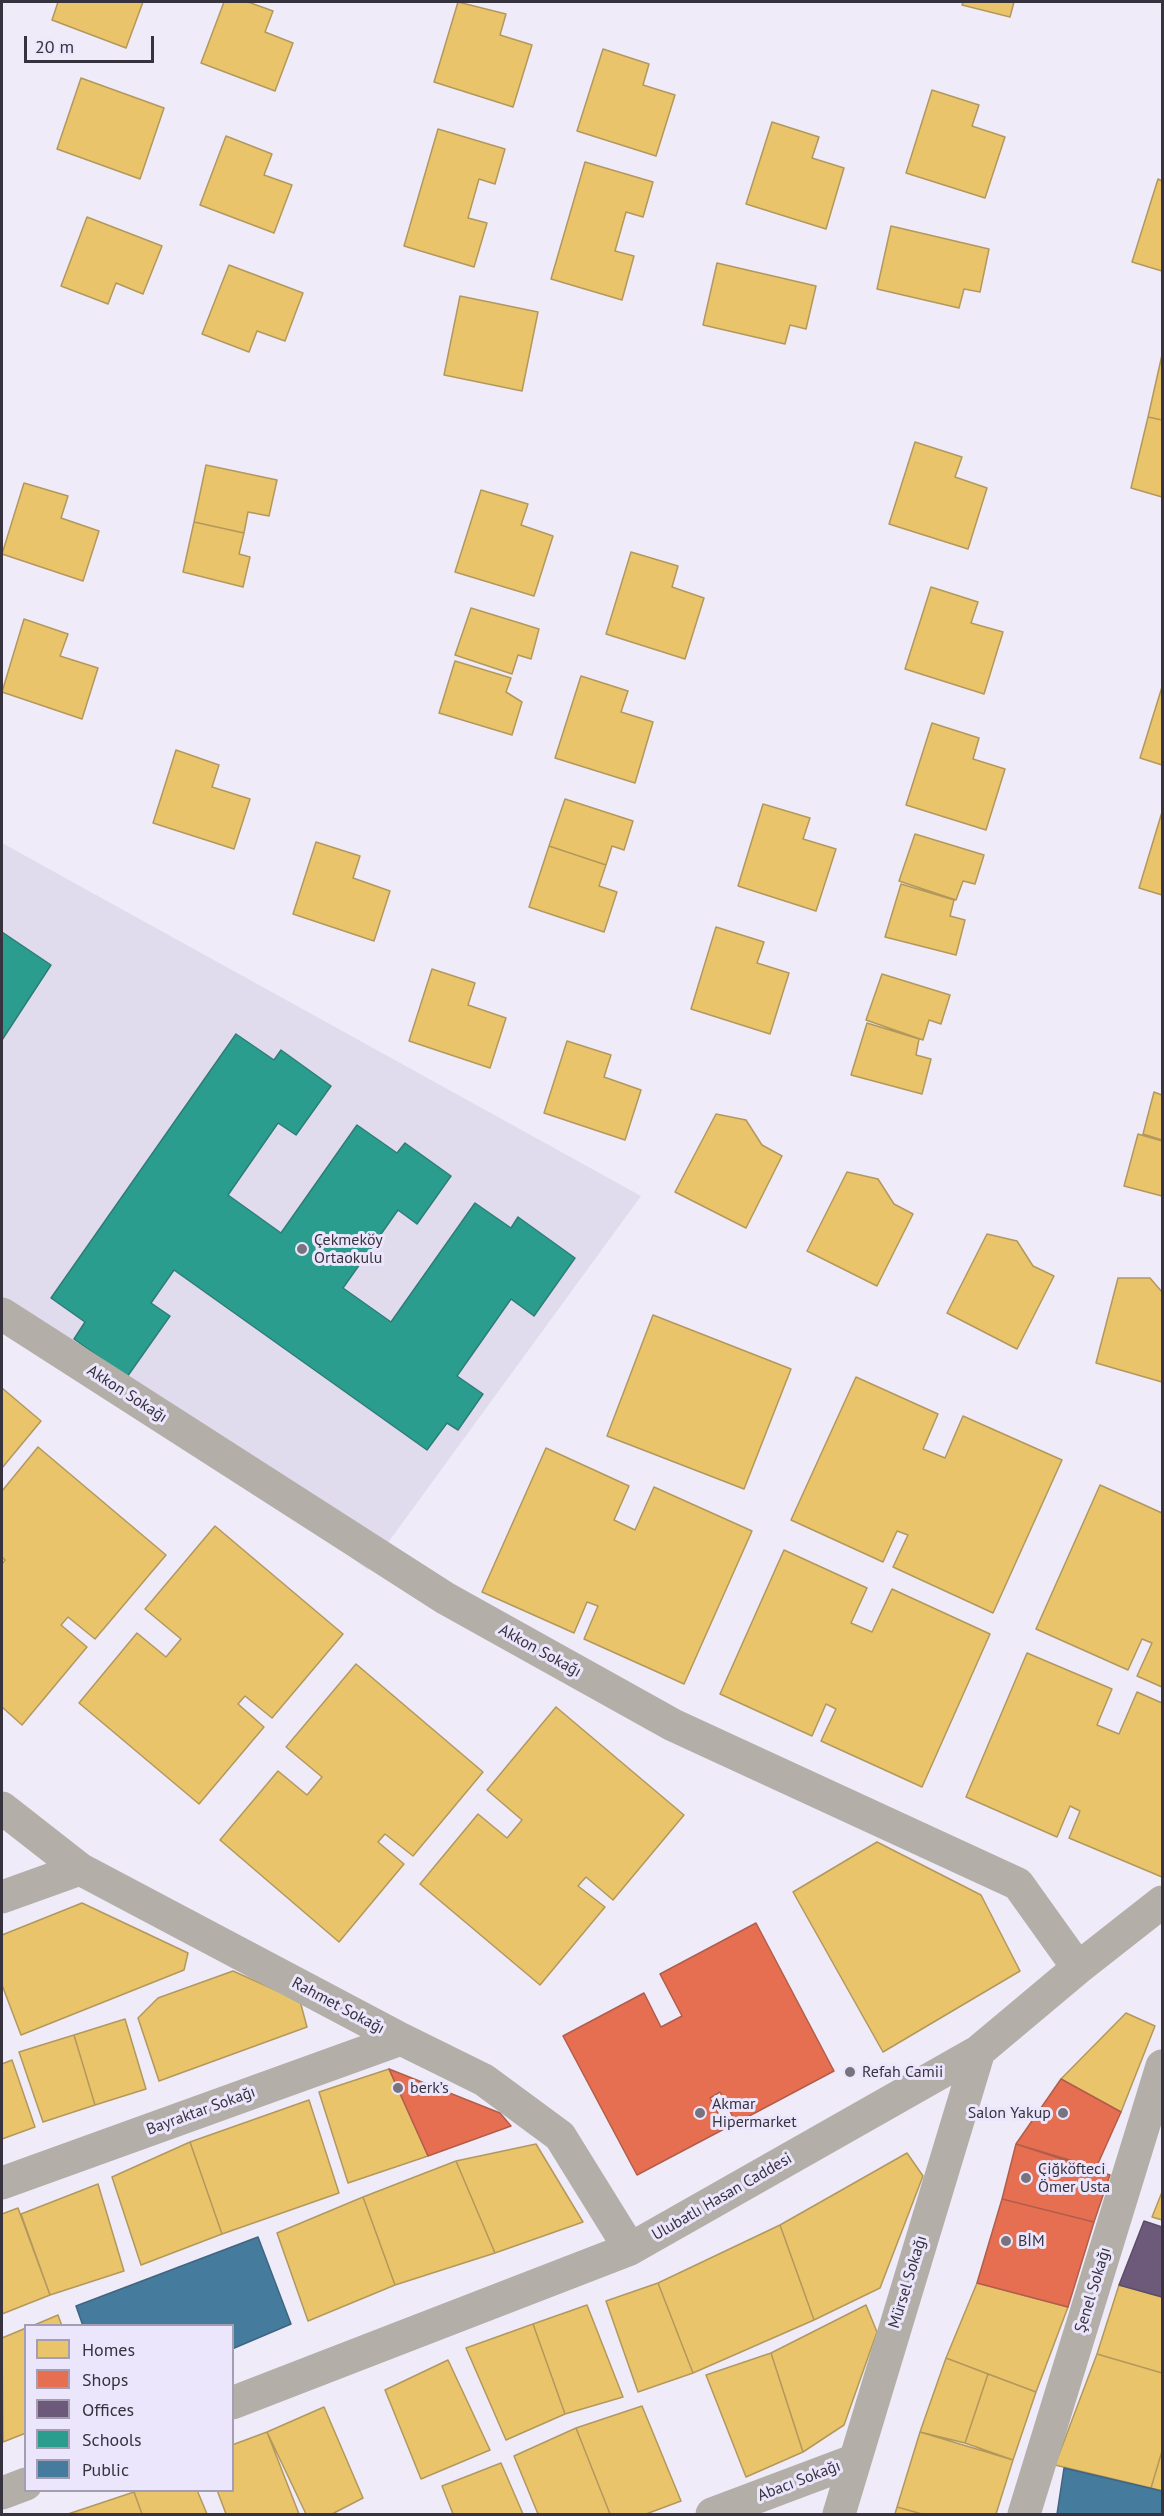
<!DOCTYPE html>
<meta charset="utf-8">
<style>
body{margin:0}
#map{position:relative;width:1164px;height:2516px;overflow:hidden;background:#efebf8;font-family:"PT Sans",sans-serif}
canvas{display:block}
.frame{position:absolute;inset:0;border:3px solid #36333e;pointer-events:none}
.legend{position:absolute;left:24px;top:2324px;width:210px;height:168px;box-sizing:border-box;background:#ece6fd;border:2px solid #a39eb1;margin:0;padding:8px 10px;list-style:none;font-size:18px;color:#36333e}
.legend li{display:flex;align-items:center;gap:12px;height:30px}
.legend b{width:30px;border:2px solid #a39eb1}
.scale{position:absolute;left:24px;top:36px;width:130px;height:27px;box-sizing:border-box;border:3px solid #36333e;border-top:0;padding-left:8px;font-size:18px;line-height:21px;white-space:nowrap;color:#36333e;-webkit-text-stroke:4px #ece6fd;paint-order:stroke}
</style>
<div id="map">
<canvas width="1164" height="2516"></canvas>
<div class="frame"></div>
<ul class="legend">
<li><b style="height:16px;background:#e9c46a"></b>Homes</li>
<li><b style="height:16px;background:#e76f51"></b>Shops</li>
<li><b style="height:16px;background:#6d597a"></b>Offices</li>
<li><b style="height:16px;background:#2a9d8f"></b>Schools</li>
<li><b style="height:16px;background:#457b9d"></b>Public</li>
</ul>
<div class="scale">20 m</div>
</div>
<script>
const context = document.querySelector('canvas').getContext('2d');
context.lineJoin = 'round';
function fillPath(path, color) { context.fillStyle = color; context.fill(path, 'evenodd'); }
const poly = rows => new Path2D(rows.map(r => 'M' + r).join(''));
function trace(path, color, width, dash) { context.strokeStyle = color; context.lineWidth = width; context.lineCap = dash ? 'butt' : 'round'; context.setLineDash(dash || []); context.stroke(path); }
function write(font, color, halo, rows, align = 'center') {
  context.font = font + ' "PT Sans",sans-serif'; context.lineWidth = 6; context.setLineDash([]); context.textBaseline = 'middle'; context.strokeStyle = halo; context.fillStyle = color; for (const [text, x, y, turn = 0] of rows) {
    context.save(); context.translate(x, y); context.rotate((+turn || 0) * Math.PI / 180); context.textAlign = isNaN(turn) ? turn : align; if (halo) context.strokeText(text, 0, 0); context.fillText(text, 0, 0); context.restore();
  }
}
fillPath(poly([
 [2,843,641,1196,368,1570,2,1302]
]), '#e0dcee');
const homes = poly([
 [58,2,143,2,126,48,52,20,58,2],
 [224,2,248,2,273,11,265,32,293,43,275,91,201,63,224,2],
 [458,2,506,14,500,35,532,45,513,107,434,82,458,2],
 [963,2,1014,2,1010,17,962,5,963,2],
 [603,49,649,64,643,85,675,95,656,156,577,131,603,49],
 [81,78,164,108,140,179,57,149,81,78],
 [932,90,979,105,972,126,1005,137,985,198,906,173,932,90],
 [772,122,819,137,812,158,844,168,826,229,746,204,772,122],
 [438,129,505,149,495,184,479,179,468,218,487,223,474,267,404,246,438,129],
 [226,136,272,154,264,175,292,185,274,233,200,205,226,136],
 [585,162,653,182,643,217,626,212,615,251,634,256,622,300,551,279,585,162],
 [1158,179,1162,181,1162,271,1132,262,1158,179],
 [87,217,162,246,143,294,116,283,108,304,61,286,87,217],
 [891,226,989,249,980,292,964,289,959,308,877,289,891,226],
 [717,263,816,286,806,329,790,325,785,344,703,325,717,263],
 [229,265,303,293,285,341,257,331,249,352,202,334,229,265],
 [460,296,538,312,522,391,444,375,460,296],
 [1162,355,1162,420,1148,417,1162,355],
 [1148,417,1162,420,1162,497,1131,488,1148,417],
 [915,442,962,457,955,477,987,488,968,549,889,524,915,442],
 [206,465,277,480,269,516,248,512,244,533,194,522,206,465],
 [24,483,68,496,61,518,99,531,83,581,2,554,24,483],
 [481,490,528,504,521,525,553,536,534,596,455,572,481,490],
 [194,522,244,533,239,554,250,557,243,587,183,572,194,522],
 [631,552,678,566,672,587,704,598,685,659,606,634,631,552],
 [931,587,978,602,971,623,1003,632,984,694,905,669,931,587],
 [471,608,539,629,531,659,518,655,512,674,455,655,471,608],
 [24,619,68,634,60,656,98,668,82,719,2,692,24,619],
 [455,661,511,678,506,692,522,702,512,735,439,713,455,661],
 [581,676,628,691,621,712,653,722,635,783,555,758,581,676],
 [1162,687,1162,765,1140,758,1162,687],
 [932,723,979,738,973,759,1005,769,986,830,906,805,932,723],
 [176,750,219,765,212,787,250,799,234,849,153,823,176,750],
 [565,799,633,821,624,850,612,846,606,865,549,846,565,799],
 [763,804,810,818,803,839,836,849,816,911,738,886,763,804],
 [1162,812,1162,895,1139,888,1162,812],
 [915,834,984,855,975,884,963,881,956,900,899,881,915,834],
 [316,842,360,856,353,878,390,891,374,941,293,914,316,842],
 [549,846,606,865,599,886,617,892,604,932,529,907,549,846],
 [901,884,954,900,950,916,965,920,956,955,885,937,901,884],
 [716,927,764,942,757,963,789,973,770,1034,691,1009,716,927],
 [432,969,475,983,468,1005,506,1018,490,1068,409,1041,432,969],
 [882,974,950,995,941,1024,929,1020,923,1040,866,1020,882,974],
 [867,1023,919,1039,916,1055,931,1059,922,1094,851,1075,867,1023],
 [567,1041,611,1055,604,1077,641,1090,625,1140,544,1113,567,1041],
 [1154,1092,1162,1095,1162,1140,1143,1134,1154,1092],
 [716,1114,746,1120,762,1145,782,1156,746,1228,675,1192,716,1114],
 [1138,1134,1162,1141,1162,1196,1124,1186,1138,1134],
 [847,1172,878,1179,894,1204,913,1214,877,1286,807,1251,847,1172],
 [987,1234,1017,1241,1033,1266,1054,1276,1017,1349,947,1313,987,1234],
 [1118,1278,1150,1278,1162,1292,1162,1382,1096,1363,1118,1278],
 [653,1315,791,1369,744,1489,607,1436,653,1315],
 [856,1377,938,1414,923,1449,945,1458,963,1416,1062,1460,993,1613,893,1567,908,1535,897,1531,883,1562,791,1520,856,1377],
 [2,1388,41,1421,2,1468,2,1388],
 [38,1447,166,1555,95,1639,68,1617,61,1625,87,1647,22,1725,2,1707,2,1564,5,1560,2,1557,2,1491,38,1447],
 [546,1448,629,1486,614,1520,635,1530,654,1487,752,1531,684,1684,584,1639,598,1606,587,1602,574,1633,482,1592,546,1448],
 [1100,1485,1162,1513,1162,1687,1137,1676,1152,1643,1142,1639,1128,1670,1036,1629,1100,1485],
 [215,1526,343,1634,272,1718,245,1696,238,1704,264,1727,199,1804,79,1703,137,1633,166,1657,181,1639,145,1609,215,1526],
 [784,1550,867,1588,851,1623,872,1632,892,1589,990,1634,922,1787,821,1741,836,1709,826,1704,812,1736,720,1694,784,1550],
 [1027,1653,1112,1689,1097,1725,1119,1734,1137,1692,1162,1703,1162,1877,1069,1838,1080,1811,1070,1806,1057,1837,966,1797,1027,1653],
 [356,1664,483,1772,413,1856,385,1834,378,1842,404,1864,339,1942,220,1840,278,1771,307,1795,322,1777,286,1747,356,1664],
 [556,1707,684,1815,613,1900,586,1877,578,1886,605,1907,540,1985,420,1884,478,1814,507,1838,522,1820,487,1790,556,1707],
 [877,1842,981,1895,1020,1971,883,2052,793,1892,877,1842],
 [82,1903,188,1953,184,1970,21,2035,2,1985,2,1935,82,1903],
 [233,1971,300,2001,307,2027,159,2081,138,2018,158,1998,233,1971],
 [1126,2013,1155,2026,1121,2112,1061,2079,1126,2013],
 [125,2019,146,2089,95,2105,74,2035,125,2019],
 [74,2035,95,2105,43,2122,19,2052,74,2035],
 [12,2060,35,2127,2,2139,2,2064,12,2060],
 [389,2069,428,2156,348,2183,319,2092,389,2069],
 [309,2100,339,2193,222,2234,190,2142,309,2100],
 [190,2142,222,2234,141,2265,112,2177,190,2142],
 [536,2144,583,2222,495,2253,456,2161,536,2144],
 [907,2153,923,2176,880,2288,814,2320,780,2225,907,2153],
 [456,2161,495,2253,395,2285,363,2197,456,2161],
 [98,2184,124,2271,50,2295,21,2214,98,2184],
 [1162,2192,1162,2220,1152,2217,1162,2192],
 [363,2197,395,2285,308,2321,277,2233,363,2197],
 [18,2208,50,2295,2,2314,2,2214,18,2208],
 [780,2225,814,2320,693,2373,658,2283,780,2225],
 [658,2283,693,2373,638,2392,606,2301,658,2283],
 [977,2283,1068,2307,1036,2392,946,2358,977,2283],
 [1119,2285,1162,2297,1162,2373,1097,2354,1119,2285],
 [587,2305,623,2397,565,2414,533,2324,587,2305],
 [866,2305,877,2332,844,2425,803,2452,771,2353,866,2305],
 [58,2315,62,2326,32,2326,58,2315],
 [533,2324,565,2414,506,2440,466,2348,533,2324],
 [26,2328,26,2433,3,2442,2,2338,26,2328],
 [771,2353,803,2452,746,2477,706,2375,771,2353],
 [1097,2354,1162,2373,1162,2451,1151,2488,1055,2465,1097,2354],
 [946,2358,988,2374,965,2443,920,2432,946,2358],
 [448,2360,490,2450,421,2479,385,2390,448,2360],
 [988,2374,1036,2392,1013,2460,965,2443,988,2374],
 [642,2406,681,2501,646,2514,610,2514,576,2428,642,2406],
 [324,2407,363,2498,332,2514,306,2514,267,2432,324,2407],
 [576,2428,610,2514,538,2514,514,2456,576,2428],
 [267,2432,299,2514,226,2514,217,2490,232,2490,232,2445,267,2432],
 [920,2432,1013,2460,996,2514,922,2514,897,2507,920,2432],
 [1162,2451,1162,2491,1151,2488,1162,2451],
 [501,2463,523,2514,453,2514,442,2486,501,2463],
 [139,2490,197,2490,207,2514,142,2514,134,2492,139,2490],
 [134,2492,142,2514,68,2514,134,2492],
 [897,2507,922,2514,895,2514,897,2507]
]);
fillPath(homes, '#e9c46a');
trace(homes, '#b3985d', 1.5);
const shops = poly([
 [756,1923,834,2071,736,2123,720,2092,710,2098,726,2128,637,2175,563,2036,644,1993,661,2027,682,2016,660,1974,756,1923],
 [389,2069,500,2113,511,2126,428,2156,389,2069],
 [1061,2079,1121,2112,1096,2168,1016,2144,1061,2079],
 [1016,2144,1110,2175,1094,2222,1002,2199,1016,2144],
 [1002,2199,1094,2222,1068,2307,977,2283,1002,2199]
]);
fillPath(shops, '#e76f51');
trace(shops, '#b25d4b', 1.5);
const offices = poly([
 [1144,2221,1162,2227,1162,2297,1119,2285,1144,2221]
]);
fillPath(offices, '#6d597a');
trace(offices, '#5c4e68', 1.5);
const schools = poly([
 [2,932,51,965,2,1040,2,932],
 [236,1034,274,1060,281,1050,331,1086,296,1135,278,1123,228,1195,281,1233,357,1125,397,1153,405,1143,451,1176,417,1224,398,1210,343,1288,391,1322,475,1203,511,1228,518,1217,575,1258,534,1316,511,1299,457,1376,483,1394,458,1430,447,1423,427,1450,174,1270,151,1303,170,1316,127,1377,74,1339,85,1322,51,1298,236,1034]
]);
fillPath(schools, '#2a9d8f');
trace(schools, '#2e7d77', 1.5);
const public = poly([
 [258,2237,291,2324,232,2349,232,2326,83,2326,76,2306,258,2237],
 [1064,2468,1162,2491,1162,2514,1057,2514,1064,2468]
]);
fillPath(public, '#457b9d');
trace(public, '#406580', 1.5);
trace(poly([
 [2,1314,445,1598,673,1725,1018,1884,1078,1968],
 [2,1808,80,1869,401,2039,484,2080,560,2136,630,2249],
 [2,1897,80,1869],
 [2,2183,401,2039],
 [232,2403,630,2249,979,2051,1078,1968,1162,1902],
 [2,2493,26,2484],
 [712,2514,853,2461],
 [839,2514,979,2051],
 [1024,2514,1162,2066]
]), '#b3afa8', 33);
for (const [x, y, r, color] of [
 [302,1249,6,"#77737f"],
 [850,2072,6,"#77737f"],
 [398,2088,6,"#77737f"],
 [700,2113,6,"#77737f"],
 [1063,2113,6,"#77737f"],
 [1026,2178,6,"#77737f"],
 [1006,2241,6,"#77737f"]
]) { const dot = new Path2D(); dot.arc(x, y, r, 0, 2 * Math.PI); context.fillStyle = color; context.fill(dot); trace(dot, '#ece6fd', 2); }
write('16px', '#36333e', '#ece6fd', [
 ["Çekmeköy",314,1240],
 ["Ortaokulu",314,1258],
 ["Refah Camii",862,2072],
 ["berk’s",410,2088],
 ["Akmar",712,2104],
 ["Hipermarket",712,2122],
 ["Salon Yakup",1051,2113,"right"],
 ["Çiğköfteci",1038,2169],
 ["Ömer Usta",1038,2187],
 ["BİM",1018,2241]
], 'left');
write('16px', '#36333e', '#ece6fd', [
 ["Akkon Sokağı",127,1394,33],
 ["Akkon Sokağı",540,1651,29],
 ["Rahmet Sokağı",338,2006,28],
 ["Bayraktar Sokağı",201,2111,-20],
 ["Ulubatlı Hasan Caddesi",722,2197,-30],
 ["Mürsel Sokağı",908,2282,-73],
 ["Şenel Sokağı",1093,2290,-73],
 ["Abacı Sokağı",799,2481,-21]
]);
</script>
